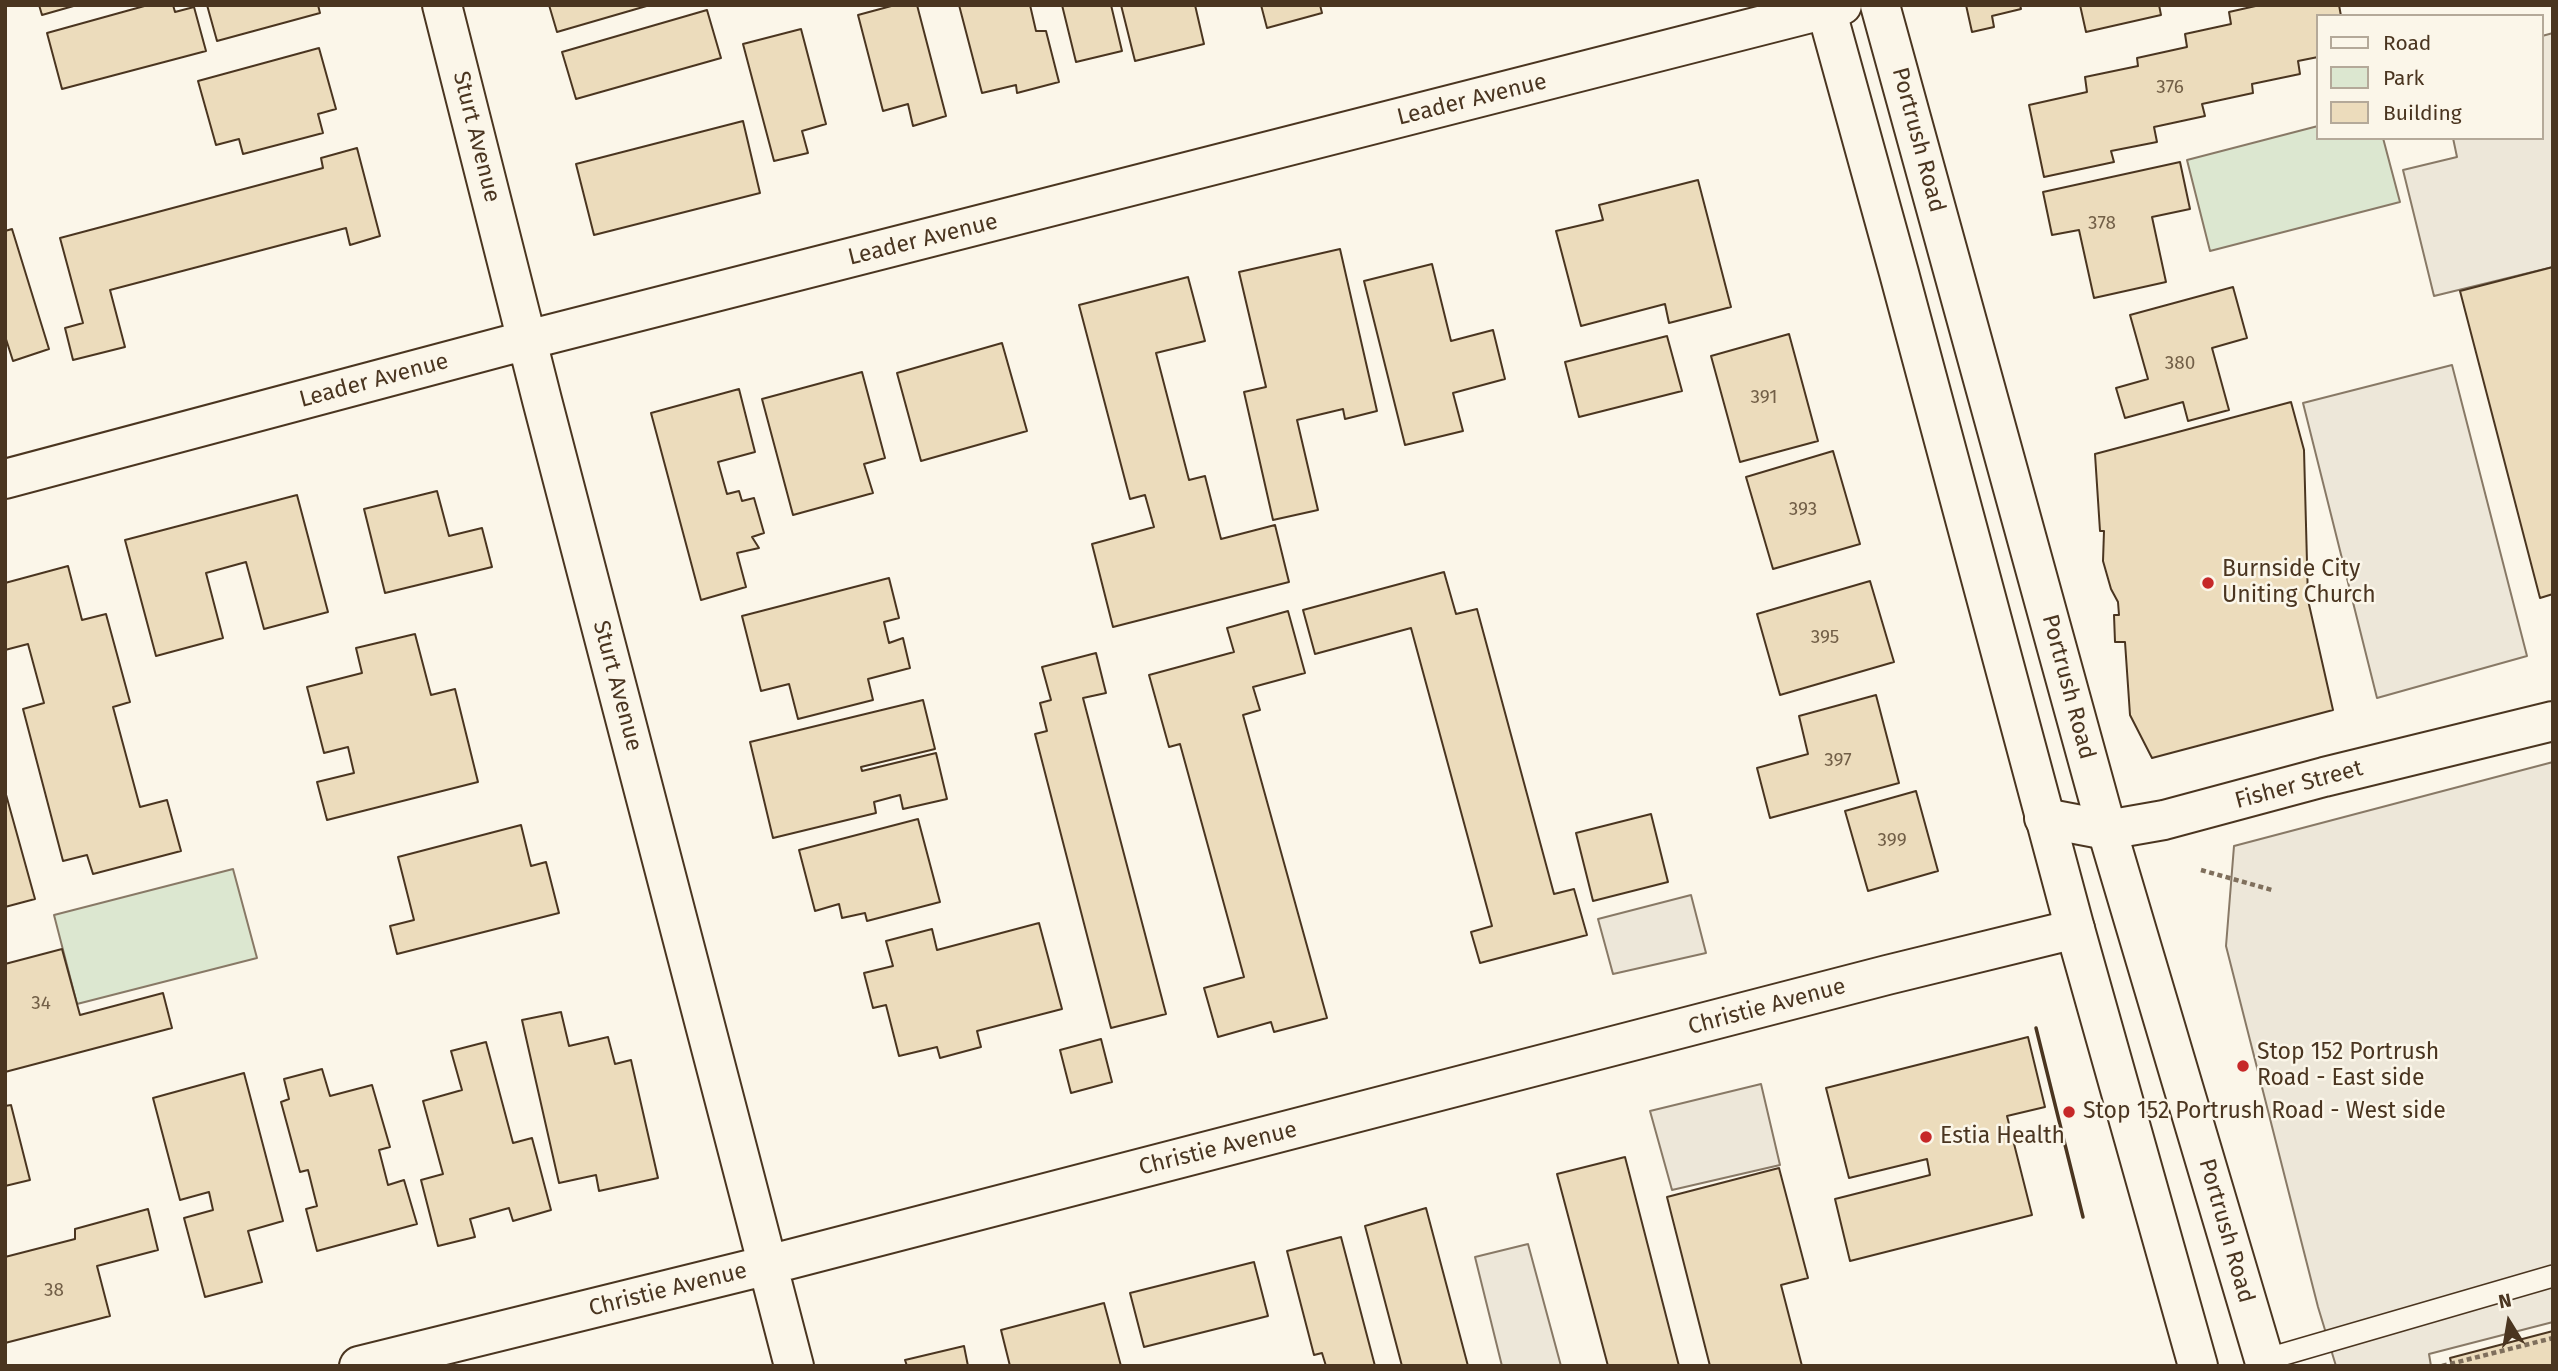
<!DOCTYPE html>
<style>
body{margin:0}
#map{position:relative;width:2558px;height:1371px;overflow:hidden;background:#fbf6e9;font-family:"Fira Sans",sans-serif}
canvas{display:block}
.frame{position:absolute;inset:0;border:7px solid #4a3520;pointer-events:none}
.legend{position:absolute;left:2316px;top:14px;width:228px;height:126px;box-sizing:border-box;background:#fbf6e9;border:2px solid #b4a999;margin:0;padding:9px 12px;list-style:none;font-size:21px;color:#4a3520}
.legend li{display:flex;align-items:center;gap:14px;height:35px}
.legend b{width:35px;border:2px solid #b4a999}
.north{position:absolute;left:2474px;top:1287px;width:70px;height:70px;-webkit-text-stroke:5px #fbf6e9;paint-order:stroke;rotate:349deg;font-size:19px;font-weight:700;line-height:28px;text-align:center;color:#4a3520}
.north::after{content:'';display:block;margin:auto;width:24px;height:32px;background:#4a3520;clip-path:polygon(50% 0,100% 100%,50% 72%,0 100%)}
</style>
<div id="map">
<canvas width="2558" height="1371"></canvas>
<div class="frame"></div>
<ul class="legend">
<li><b style="height:9px;background:#fbf6e9"></b>Road</li>
<li><b style="height:19px;background:#dce7d0"></b>Park</li>
<li><b style="height:19px;background:#ecdcbc"></b>Building</li>
</ul>
<div class="north">N</div>
</div>
<script>
const context = document.querySelector('canvas').getContext('2d');
context.lineJoin = 'round';
function fillPath(path, color) { context.fillStyle = color; context.fill(path, 'evenodd'); }
const poly = rows => new Path2D(rows.map(r => 'M' + r).join(''));
function trace(path, color, width, dash) { context.strokeStyle = color; context.lineWidth = width; context.lineCap = dash ? 'butt' : 'round'; context.setLineDash(dash || []); context.stroke(path); }
function write(font, color, halo, rows, align = 'center') {
  context.font = font + ' "Fira Sans",sans-serif'; context.lineWidth = 5; context.setLineDash([]); context.textBaseline = 'middle'; context.strokeStyle = halo; context.fillStyle = color; for (const [text, x, y, turn = 0] of rows) {
    context.save(); context.translate(x, y); context.rotate((+turn || 0) * Math.PI / 180); context.textAlign = isNaN(turn) ? turn : align; if (halo) context.strokeText(text, 0, 0); context.fillText(text, 0, 0); context.restore();
  }
}
const green = poly([
 [2318,126,2318,138,2383,138,2400,202,2210,251,2187,160,2318,126],
 [233,869,257,958,77,1004,54,915,233,869]
]);
fillPath(green, '#dce7d0');
trace(green, '#887966', 2);
const parking = poly([
 [2553,33,2553,267,2434,296,2403,170,2457,157,2453,138,2542,138,2542,36,2553,33],
 [2452,365,2527,656,2377,698,2303,403,2452,365],
 [2553,762,2553,1322,2429,1354,2431,1366,2336,1366,2318,1307,2226,946,2234,846,2553,762],
 [1691,895,1706,953,1613,974,1598,919,1691,895],
 [1761,1084,1780,1165,1672,1190,1650,1111,1761,1084],
 [1528,1244,1561,1366,1502,1366,1475,1257,1528,1244]
]);
fillPath(parking, '#ede7d9');
trace(parking, '#887966', 2);
const building = poly([
 [39,5,77,5,42,15,39,5],
 [148,5,173,5,175,12,194,7,206,51,62,89,47,33,148,5],
 [207,5,318,5,320,13,217,41,207,5],
 [549,5,650,5,557,32,549,5],
 [895,5,917,5,946,116,913,126,908,104,883,111,858,15,895,5],
 [959,5,1030,5,1036,31,1046,31,1059,82,1017,93,1016,85,982,93,959,5],
 [1062,5,1111,5,1122,51,1076,62,1062,5],
 [1121,5,1195,5,1204,44,1135,61,1121,5],
 [1261,5,1320,5,1322,13,1267,28,1261,5],
 [1966,5,2020,5,2021,9,1992,16,1994,27,1972,32,1966,5],
 [2080,5,2159,5,2161,15,2086,32,2080,5],
 [2260,5,2339,5,2341,16,2318,16,2318,57,2298,61,2300,74,2252,84,2253,93,2202,104,2205,116,2154,127,2157,142,2111,151,2114,162,2044,177,2029,105,2087,92,2085,77,2138,66,2137,58,2187,47,2185,34,2231,24,2229,12,2260,5],
 [707,10,721,58,576,99,562,52,707,10],
 [801,29,826,124,802,131,808,153,774,161,743,44,801,29],
 [319,48,336,109,318,114,323,133,243,154,239,139,216,145,198,81,319,48],
 [743,121,760,193,594,235,576,164,743,121],
 [357,148,380,236,350,245,346,228,110,290,125,347,73,360,65,328,83,323,60,238,323,168,321,158,357,148],
 [2180,162,2190,209,2152,217,2166,282,2094,298,2079,230,2052,235,2043,192,2180,162],
 [1698,180,1731,307,1669,323,1665,304,1581,326,1556,231,1603,220,1599,205,1698,180],
 [12,229,49,349,13,361,5,336,5,231,12,229],
 [1340,249,1377,411,1345,419,1343,409,1297,420,1318,510,1273,520,1244,392,1266,387,1239,272,1340,249],
 [1432,264,1451,341,1493,330,1505,379,1453,393,1463,431,1405,445,1364,281,1432,264],
 [2553,267,2553,594,2540,598,2460,291,2553,267],
 [1188,277,1205,341,1156,353,1189,480,1205,476,1221,539,1275,525,1289,582,1113,627,1092,544,1154,527,1145,495,1130,499,1079,305,1188,277],
 [2233,287,2247,338,2212,348,2229,410,2188,421,2183,402,2125,418,2116,388,2148,379,2130,315,2233,287],
 [1789,334,1818,441,1740,462,1711,356,1789,334],
 [1667,336,1682,391,1579,417,1565,362,1667,336],
 [1002,343,1027,431,921,461,897,373,1002,343],
 [862,372,885,458,864,464,873,493,793,515,762,399,862,372],
 [739,389,755,452,718,462,727,494,739,491,742,501,754,498,764,533,752,537,759,548,737,553,746,587,701,600,651,413,739,389],
 [2291,402,2304,450,2308,600,2333,710,2152,758,2130,715,2125,642,2115,642,2114,615,2119,615,2118,602,2111,589,2103,561,2104,531,2100,531,2095,454,2291,402],
 [1833,451,1860,544,1773,569,1746,477,1833,451],
 [437,491,449,536,482,528,492,567,385,593,364,509,437,491],
 [297,495,328,612,264,629,246,562,206,573,223,638,156,656,125,540,297,495],
 [68,566,82,620,106,614,130,702,113,707,140,807,167,800,181,851,93,874,87,855,63,861,23,709,44,703,28,644,5,650,5,583,68,566],
 [1444,572,1456,614,1477,609,1554,894,1574,889,1587,935,1480,963,1471,932,1492,926,1411,628,1315,654,1303,610,1444,572],
 [889,578,899,618,884,622,889,643,903,638,910,668,868,679,873,700,798,719,789,684,761,691,742,616,889,578],
 [1870,581,1894,662,1780,695,1757,614,1870,581],
 [1288,611,1305,673,1253,687,1260,710,1243,715,1327,1018,1274,1032,1271,1022,1218,1037,1204,988,1244,977,1180,744,1169,747,1149,675,1234,652,1227,628,1288,611],
 [415,634,431,695,455,689,478,782,327,820,317,782,354,773,348,747,324,753,307,687,362,673,356,648,415,634],
 [1096,653,1106,693,1083,698,1166,1014,1111,1028,1035,734,1047,731,1040,703,1051,700,1042,667,1096,653],
 [1876,695,1899,783,1770,818,1757,768,1808,754,1799,716,1876,695],
 [923,700,935,749,861,767,862,771,936,753,947,799,903,809,900,795,874,802,876,813,773,838,750,742,923,700],
 [5,791,35,899,5,907,5,791],
 [1916,791,1938,871,1868,891,1845,811,1916,791],
 [1651,814,1668,882,1593,901,1576,833,1651,814],
 [918,819,940,902,867,921,865,913,842,918,839,904,815,911,799,850,918,819],
 [521,825,531,866,546,862,559,913,397,954,390,926,414,920,398,857,521,825],
 [1039,923,1062,1009,977,1031,981,1047,940,1058,937,1047,899,1056,886,1005,873,1008,864,973,893,966,886,941,932,929,937,950,1039,923],
 [62,949,80,1015,163,993,172,1028,5,1072,5,964,62,949],
 [561,1012,569,1046,608,1037,615,1064,631,1060,658,1178,599,1191,596,1175,559,1183,522,1020,561,1012],
 [2028,1037,2045,1107,2007,1116,2032,1215,1850,1261,1835,1199,1930,1175,1927,1159,1849,1178,1826,1088,2028,1037],
 [1101,1039,1112,1082,1071,1093,1060,1050,1101,1039],
 [486,1042,513,1143,532,1138,551,1210,513,1221,509,1208,470,1219,475,1237,438,1246,421,1180,443,1174,423,1101,462,1090,451,1051,486,1042],
 [322,1069,330,1096,372,1085,390,1147,379,1150,388,1185,404,1180,417,1224,317,1251,306,1209,317,1206,308,1170,300,1172,281,1102,289,1099,284,1079,322,1069],
 [244,1073,283,1221,248,1231,262,1282,205,1297,184,1218,213,1210,209,1192,180,1200,153,1098,244,1073],
 [11,1105,30,1180,5,1186,5,1106,11,1105],
 [1625,1157,1679,1366,1608,1366,1557,1174,1625,1157],
 [1779,1168,1808,1278,1781,1285,1802,1366,1710,1366,1667,1197,1779,1168],
 [1426,1208,1468,1366,1402,1366,1365,1226,1426,1208],
 [148,1209,158,1250,97,1266,110,1316,5,1343,5,1257,75,1239,75,1229,148,1209],
 [1341,1237,1375,1366,1326,1366,1322,1353,1314,1355,1287,1251,1341,1237],
 [1254,1262,1268,1316,1144,1347,1130,1293,1254,1262],
 [1104,1303,1121,1366,1010,1366,1001,1330,1104,1303],
 [2553,1331,2553,1366,2452,1366,2450,1358,2553,1331],
 [964,1346,968,1366,907,1366,905,1360,964,1346]
]);
fillPath(building, '#ecdcbc');
trace(building, '#4a3520', 2);
const service = poly([
 [2264,1360,2553,1276]
]);
const minor = poly([
 [442,5,542,400,794,1366],
 [5,479,527,340,1842,5],
 [2044,818,2107,830,2164,820,2324,777,2553,721],
 [359,1366,768,1265,1887,975,2075,929]
]);
const trunk = poly([
 [1825,5,1899,273,2075,929,2198,1366],
 [1880,5,2107,830,2266,1366]
]);
trace(service, '#4a3520', 24);
trace(minor, '#4a3520', 42);
trace(trunk, '#4a3520', 42);
trace(poly([
 [2201,870,2272,890],
 [2442,1366,2553,1338]
]), '#7f6f5c', 4.5, [5, 3.5]);
trace(service, '#fbf6e9', 21);
trace(minor, '#fbf6e9', 38);
trace(trunk, '#fbf6e9', 38);
trace(poly([
 [2036,1028,2083,1217]
]), '#4a3520', 3.5);
for (const [x, y, r, color] of [
 [2208,583,7,"#c62828"],
 [2243,1066,7,"#c62828"],
 [2069,1112,7,"#c62828"],
 [1926,1137,7,"#c62828"]
]) { const dot = new Path2D(); dot.arc(x, y, r, 0, 2 * Math.PI); context.fillStyle = color; context.fill(dot); trace(dot, '#fbf6e9', 2.5); }
write('19px', '#725f47', null, [
 ["376",2170,88],
 ["378",2102,224],
 ["380",2180,364],
 ["391",1764,398],
 ["393",1803,510],
 ["395",1825,638],
 ["397",1838,761],
 ["399",1892,841],
 ["34",41,1004],
 ["38",54,1291]
]);
write('23px', '#4a3520', '#fbf6e9', [
 ["Leader Avenue",1472,100,-14],
 ["Sturt Avenue",476,137,76],
 ["Portrush Road",1918,140,75],
 ["Leader Avenue",923,240,-14],
 ["Leader Avenue",374,381,-15],
 ["Sturt Avenue",617,686,75],
 ["Portrush Road",2068,687,75],
 ["Fisher Street",2299,785,-15],
 ["Christie Avenue",1767,1007,-15],
 ["Christie Avenue",1218,1149,-14],
 ["Portrush Road",2226,1231,74],
 ["Christie Avenue",668,1290,-14]
]);
write('23px', '#4a3520', '#fbf6e9', [
 ["Burnside City",2222,570],
 ["Uniting Church",2222,596],
 ["Stop 152 Portrush",2257,1053],
 ["Road - East side",2257,1079],
 ["Stop 152 Portrush Road - West side",2083,1112],
 ["Estia Health",1940,1137]
], 'left');
</script>
